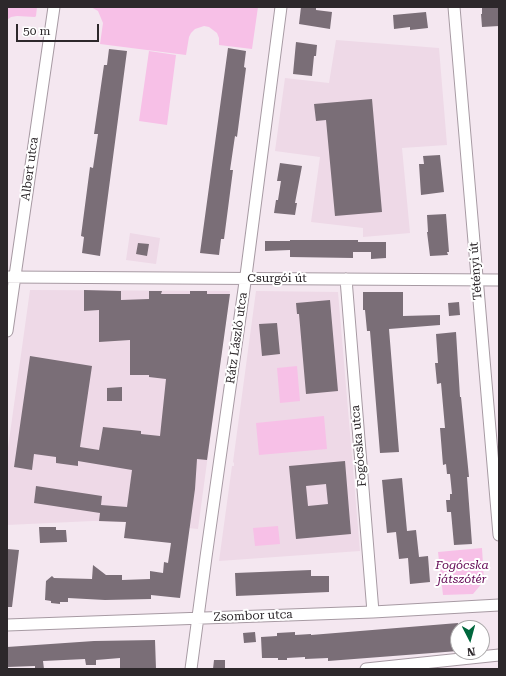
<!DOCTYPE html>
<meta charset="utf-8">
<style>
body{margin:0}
#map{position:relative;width:506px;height:676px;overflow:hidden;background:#f4e7f0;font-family:"Roboto Serif",serif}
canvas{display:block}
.frame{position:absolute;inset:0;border:8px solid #2d282b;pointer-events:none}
.north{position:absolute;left:450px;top:620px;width:40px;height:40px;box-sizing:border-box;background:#fff;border:1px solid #aba9aa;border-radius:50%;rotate:174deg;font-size:11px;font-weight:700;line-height:16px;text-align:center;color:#2d282b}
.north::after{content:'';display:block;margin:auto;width:14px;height:18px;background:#00673d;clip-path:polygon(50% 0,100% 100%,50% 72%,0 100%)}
.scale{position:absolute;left:16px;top:24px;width:83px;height:18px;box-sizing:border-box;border:2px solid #2d282b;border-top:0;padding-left:5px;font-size:12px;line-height:14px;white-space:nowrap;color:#2d282b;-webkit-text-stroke:3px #fff;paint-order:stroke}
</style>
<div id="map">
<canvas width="506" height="676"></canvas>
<div class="frame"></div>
<div class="north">N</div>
<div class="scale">50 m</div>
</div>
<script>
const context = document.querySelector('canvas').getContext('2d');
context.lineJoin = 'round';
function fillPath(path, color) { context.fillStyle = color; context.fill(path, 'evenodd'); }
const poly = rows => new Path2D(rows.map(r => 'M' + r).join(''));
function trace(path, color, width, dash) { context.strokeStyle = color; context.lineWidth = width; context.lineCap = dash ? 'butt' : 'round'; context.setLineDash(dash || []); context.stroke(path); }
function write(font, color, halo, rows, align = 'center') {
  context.font = font + ' "Roboto Serif",serif'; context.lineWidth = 4; context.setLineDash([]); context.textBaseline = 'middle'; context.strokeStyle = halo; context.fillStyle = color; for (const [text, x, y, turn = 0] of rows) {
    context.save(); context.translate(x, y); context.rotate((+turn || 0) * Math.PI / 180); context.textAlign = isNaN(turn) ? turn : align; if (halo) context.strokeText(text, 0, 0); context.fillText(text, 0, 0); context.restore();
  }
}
fillPath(poly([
 [336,40,439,48,447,145,402,148,410,233,363,237,363,228,311,222,320,157,275,151,285,78,329,83],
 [130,233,160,238,156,264,126,260],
 [30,290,230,291,198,529,128,522,93,521,7,525,7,455],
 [256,291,338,292,360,551,219,561,232,466,234,466,234,463,233,462]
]), '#eed9e7');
fillPath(poly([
 [7,7,37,7,36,16,35,17,17,16,11,17,7,20],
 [91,7,258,7,252,49,219,45,219,38,217,33,209,27,204,26,195,29,191,33,189,37,186,55,100,44,103,23,98,11],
 [149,51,176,55,167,125,139,121],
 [297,366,300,401,280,403,277,368],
 [324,416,327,449,259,455,256,423],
 [278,526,280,544,255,546,253,528],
 [482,548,484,581,473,594,443,595,438,552]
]), '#f7c0e7');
fillPath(poly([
 [301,7,316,7,316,10,332,12,330,29,299,24],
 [482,7,499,7,499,26,482,27,481,14,482,14],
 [426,12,428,28,410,30,410,27,394,29,393,15],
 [296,42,317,45,316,56,314,56,312,76,293,74],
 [228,48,246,51,244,67,246,68,237,137,235,136,230,170,233,170,224,239,221,239,219,255,200,253],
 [109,49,127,51,100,256,82,253,84,237,81,236,90,167,93,168,98,134,94,134,104,65,107,65],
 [372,99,382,212,335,216,326,120,316,121,314,104],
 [440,155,444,192,421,195,419,164,424,164,423,156],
 [280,163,302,166,295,203,297,203,295,215,274,213,276,200,278,200,281,181,277,181],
 [446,214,449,252,447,252,448,255,430,256,427,232,428,232,427,215],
 [290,240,358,240,358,242,386,242,386,258,371,259,371,252,353,252,353,258,290,257,290,250,265,251,265,241,290,241],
 [138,243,149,244,147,256,136,254],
 [84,290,121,291,121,300,149,299,149,291,162,291,161,294,190,294,190,291,207,291,207,294,230,294,207,460,197,459,195,489,180,598,151,595,151,599,105,600,68,598,68,602,60,602,60,604,51,603,51,601,45,600,46,581,52,576,54,578,92,579,93,565,106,575,122,575,122,580,150,579,150,571,163,573,164,562,168,563,171,543,124,538,126,522,99,521,100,513,34,503,36,486,102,496,101,505,127,507,132,470,78,461,78,466,56,463,56,457,34,454,32,470,14,467,30,356,92,366,80,447,99,450,103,427,141,431,141,434,160,436,166,379,149,377,149,375,130,375,130,340,99,342,99,310,84,311],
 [363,292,403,292,403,316,440,315,440,325,389,329,399,452,380,453,370,331,367,331,365,310,363,310],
 [330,300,338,391,306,394,299,314,297,314,296,303],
 [459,302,460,315,449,316,448,303],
 [277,323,280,354,262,356,259,324],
 [456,332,460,397,461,397,469,477,467,477,472,544,454,545,451,512,447,512,446,500,450,500,450,494,452,494,450,474,447,474,446,464,443,465,440,428,445,428,441,383,437,384,435,363,438,363,436,334],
 [122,387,122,401,107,401,107,388],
 [345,461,351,534,296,539,289,466],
 [326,484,328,504,308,506,306,486],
 [402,478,407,531,416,530,419,557,428,556,430,582,410,584,408,558,399,559,396,532,387,533,382,480],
 [39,527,56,527,56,530,66,530,67,542,40,543],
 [7,549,19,550,12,607,7,607],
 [311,570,311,576,329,576,329,592,236,596,235,573],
 [458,623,458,651,328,661,328,658,305,659,305,657,287,658,287,660,278,660,278,658,262,658,261,637,277,636,277,633,295,632,295,635,311,634,311,635],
 [255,632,256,642,244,643,243,633],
 [155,640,156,669,120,669,120,658,96,660,96,665,86,665,85,659,43,661,44,669,35,669,35,666,7,667,7,647,94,641],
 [214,660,225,660,225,669,213,669]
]), '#7a6e77');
const minor = poly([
 [454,7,499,535],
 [7,277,499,280],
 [346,279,373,612],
 [7,331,54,7],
 [7,625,373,612,499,605],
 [191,669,206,557,247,268,281,7],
 [366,669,499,655]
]);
trace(minor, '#a79aa3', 13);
trace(minor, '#fff', 11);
write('12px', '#2d282b', '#fff', [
 ["Albert utca",30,169,-82],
 ["Tétényi út",476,271,-94],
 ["Csurgói út",277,278],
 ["Rátz László utca",237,338,-82],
 ["Fogócska utca",359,446,-95],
 ["Zsombor utca",253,616,-2]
]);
write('italic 12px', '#620653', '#fff', [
 ["Fogócska",462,565],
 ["játszótér",462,579]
]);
</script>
